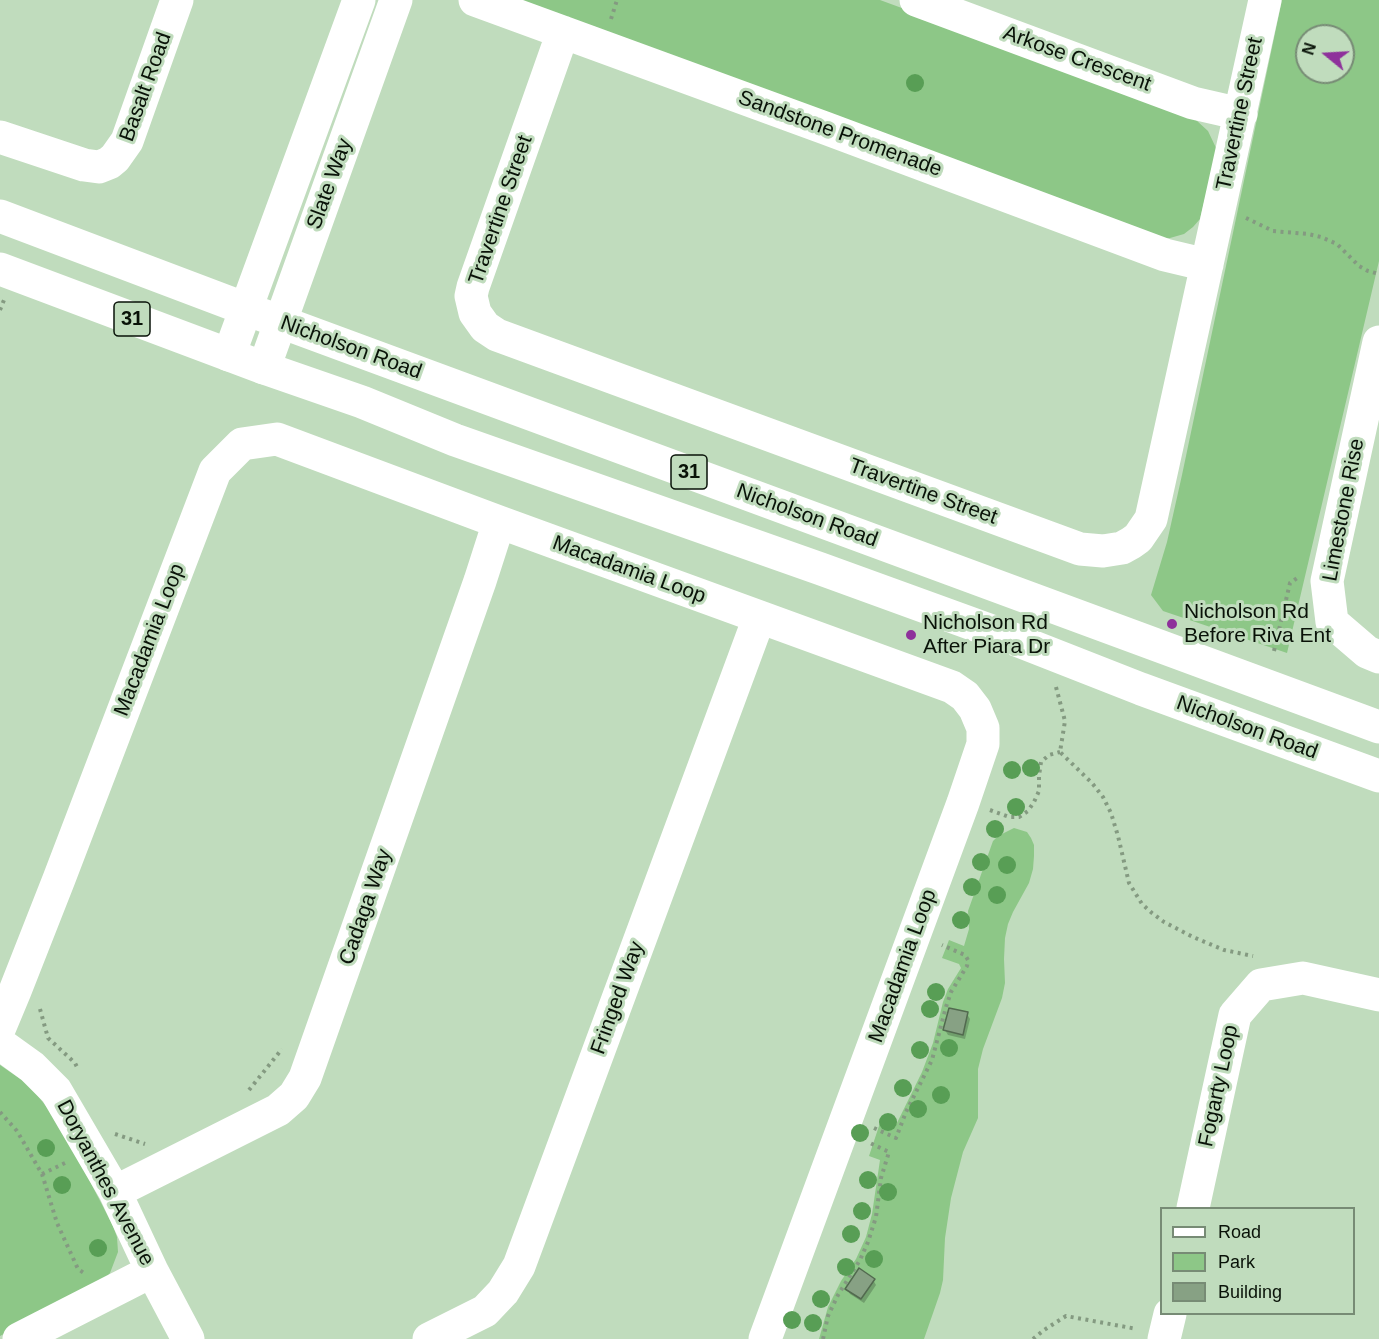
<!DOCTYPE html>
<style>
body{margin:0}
#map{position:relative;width:1379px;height:1339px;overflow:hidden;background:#c0dcbd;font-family:Arial,sans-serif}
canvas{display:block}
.legend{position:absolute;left:1160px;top:1207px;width:195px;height:108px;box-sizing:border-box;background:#c0dcbd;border:2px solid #778b75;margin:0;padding:8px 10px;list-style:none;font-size:18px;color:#091208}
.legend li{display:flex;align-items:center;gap:12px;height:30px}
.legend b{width:30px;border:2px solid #778b75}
.north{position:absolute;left:1295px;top:24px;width:60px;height:60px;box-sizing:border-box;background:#c0dcbd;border:2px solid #778b75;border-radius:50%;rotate:288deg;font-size:16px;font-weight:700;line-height:24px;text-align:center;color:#091208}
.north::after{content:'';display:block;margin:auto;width:21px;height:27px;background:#8e319b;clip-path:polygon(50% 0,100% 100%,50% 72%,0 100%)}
</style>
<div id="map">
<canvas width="1379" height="1339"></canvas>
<ul class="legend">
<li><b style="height:8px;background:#fff"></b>Road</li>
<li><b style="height:16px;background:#8dc787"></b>Park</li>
<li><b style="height:16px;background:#87a184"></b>Building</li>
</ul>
<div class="north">N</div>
</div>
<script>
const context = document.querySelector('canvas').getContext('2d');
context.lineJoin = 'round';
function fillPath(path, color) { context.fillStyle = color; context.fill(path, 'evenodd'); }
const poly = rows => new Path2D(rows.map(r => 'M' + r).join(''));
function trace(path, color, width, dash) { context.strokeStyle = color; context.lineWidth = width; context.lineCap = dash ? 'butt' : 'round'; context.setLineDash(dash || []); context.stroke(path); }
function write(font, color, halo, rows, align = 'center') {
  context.font = font + ' Arial,sans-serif'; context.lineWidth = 6; context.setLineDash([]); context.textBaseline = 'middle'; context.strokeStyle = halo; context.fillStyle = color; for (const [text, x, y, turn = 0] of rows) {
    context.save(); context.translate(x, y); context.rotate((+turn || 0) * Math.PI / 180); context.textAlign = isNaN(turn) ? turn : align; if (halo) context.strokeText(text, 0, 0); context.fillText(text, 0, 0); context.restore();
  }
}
fillPath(poly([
 [510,0,880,0,1179,110,1196,120,1208,131,1217,150,1200,219,1193,227,1184,234,1170,238,1157,239],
 [1282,0,1379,0,1379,261,1287,653,1163,611,1151,595,1167,542,1182,475],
 [1307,36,1343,36,1343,72,1307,72],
 [1014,828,1027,832,1031,838,1034,845,1034,856,1033,869,1029,883,1013,912,1008,924,1005,938,1004,959,1005,983,1002,998,983,1049,978,1069,978,1118,963,1152,951,1198,945,1238,943,1280,940,1293,924,1339,819,1339,828,1307,841,1281,856,1259,866,1237,872,1214,880,1160,869,1156,880,1123,895,1127,922,1072,933,1043,943,1002,948,989,961,968,959,964,942,958,949,940,964,946,969,929,968,911,993,841,998,836],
 [0,1065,29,1085,54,1116,82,1166,113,1226,117,1237,118,1252,110,1273,102,1283,0,1336]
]), '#8dc787');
fillPath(poly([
 [967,1014,970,1019,965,1039,948,1035,945,1030],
 [873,1280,876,1285,864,1303,850,1294,847,1289]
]), '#0003');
const building = poly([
 [949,1008,968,1012,963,1035,943,1030,949,1008],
 [859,1268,875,1279,861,1299,845,1289,859,1268]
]);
fillPath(building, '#87a184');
trace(building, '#526a4f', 1.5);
trace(poly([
 [611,19,617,0],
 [1246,218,1273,231,1308,234,1321,237,1337,244,1359,266,1368,271,1379,274],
 [0,310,4,300],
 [1274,651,1290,583,1297,578,1300,579],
 [1056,687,1065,721,1060,752,1092,783,1103,797,1111,813,1118,836,1129,883,1142,904,1152,913,1164,922,1193,937,1224,950,1253,956],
 [990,810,1009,817,1019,817,1028,811,1034,802,1039,791,1039,776,1041,762,1049,755,1060,752],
 [40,1009,48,1038,75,1063,78,1069],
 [249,1090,282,1049],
 [0,1112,17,1131,42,1174,57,1223,78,1269,84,1273],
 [874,1128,896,1138,906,1112,932,1060,946,1007,951,992,967,966,968,960,965,955,942,945],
 [115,1134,145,1144],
 [42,1174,65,1163],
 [823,1339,828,1316,838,1295,860,1260,868,1242,876,1217,881,1178,889,1152,868,1142],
 [1033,1339,1044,1330,1066,1316,1137,1329]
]), '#849a81', 4, [3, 4.5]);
trace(poly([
 [475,0,825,128,1165,255,1207,265],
 [916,0,1193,103,1241,114],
 [563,32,473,287,471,296,475,313,485,327,497,335,1080,549,1103,551,1122,548,1131,543,1138,538,1151,519,1265,0],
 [0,137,84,165,99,167,109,163,115,158,127,141,177,0],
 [1379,342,1327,581,1332,622,1367,652,1379,657],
 [229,355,359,0],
 [264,368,396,0],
 [0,1027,15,991,59,879,215,471,242,444,277,439,499,522,952,687,965,696,975,709,983,728,983,744,963,803,765,1339],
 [0,1044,32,1067,56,1091,115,1192,152,1271,188,1339],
 [115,1192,278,1110,294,1096,305,1078,480,581,499,522],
 [1193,1208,1235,1015,1261,985,1303,978,1379,995],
 [19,1339,152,1271],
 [429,1339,485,1311,503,1292,519,1266,759,618],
 [1164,1339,1170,1314]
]), '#fff', 33);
trace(poly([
 [0,216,246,309,1379,727],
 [0,269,264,368,362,402,455,440,821,569,1011,638,1141,689,1379,776]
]), '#fff', 33);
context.fillStyle = '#589e55';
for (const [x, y] of [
 [915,83],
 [1031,768],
 [1012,770],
 [1016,807],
 [995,829],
 [981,862],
 [1007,865],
 [972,887],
 [997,895],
 [961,920],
 [936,992],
 [930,1009],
 [949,1048],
 [920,1050],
 [903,1088],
 [941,1095],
 [918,1109],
 [888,1122],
 [860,1133],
 [46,1148],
 [868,1180],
 [62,1185],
 [888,1192],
 [862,1211],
 [851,1234],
 [98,1248],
 [874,1259],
 [846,1267],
 [821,1299],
 [792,1320],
 [813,1323]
]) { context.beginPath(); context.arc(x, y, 9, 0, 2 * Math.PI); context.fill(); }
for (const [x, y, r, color] of [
 [1172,624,6,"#8e319b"],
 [911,635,6,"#8e319b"]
]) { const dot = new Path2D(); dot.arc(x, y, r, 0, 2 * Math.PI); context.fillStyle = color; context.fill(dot); trace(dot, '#c0dcbd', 2); }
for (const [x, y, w] of [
 [132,319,36],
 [689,472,36]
]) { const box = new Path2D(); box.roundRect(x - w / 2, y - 17, w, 34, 4.5); context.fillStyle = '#c0dcbd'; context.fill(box); trace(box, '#091208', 1.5); }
write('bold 20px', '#091208', null, [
 ["31",132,319],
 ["31",689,472]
]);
write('21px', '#091208', '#c0dcbd', [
 ["Arkose Crescent",1077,59,20],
 ["Basalt Road",146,87,-70],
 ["Travertine Street",1240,114,-78],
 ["Sandstone Promenade",840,134,20],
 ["Slate Way",330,184,-70],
 ["Travertine Street",501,210,-71],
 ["Nicholson Road",351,348,20],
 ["Travertine Street",923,492,20],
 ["Limestone Rise",1344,510,-79],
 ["Nicholson Road",807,516,20],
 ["Macadamia Loop",629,570,20],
 ["Macadamia Loop",150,640,-69],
 ["Nicholson Road",1247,728,20],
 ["Cadaga Way",366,907,-71],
 ["Macadamia Loop",903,966,-70],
 ["Fringed Way",618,998,-70],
 ["Fogarty Loop",1219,1086,-78],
 ["Doryanthes Avenue",105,1183,62]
]);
write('21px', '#091208', '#c0dcbd', [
 ["Nicholson Rd",1184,612],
 ["Before Riva Ent",1184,636],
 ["Nicholson Rd",923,623],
 ["After Piara Dr",923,647]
], 'left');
</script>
